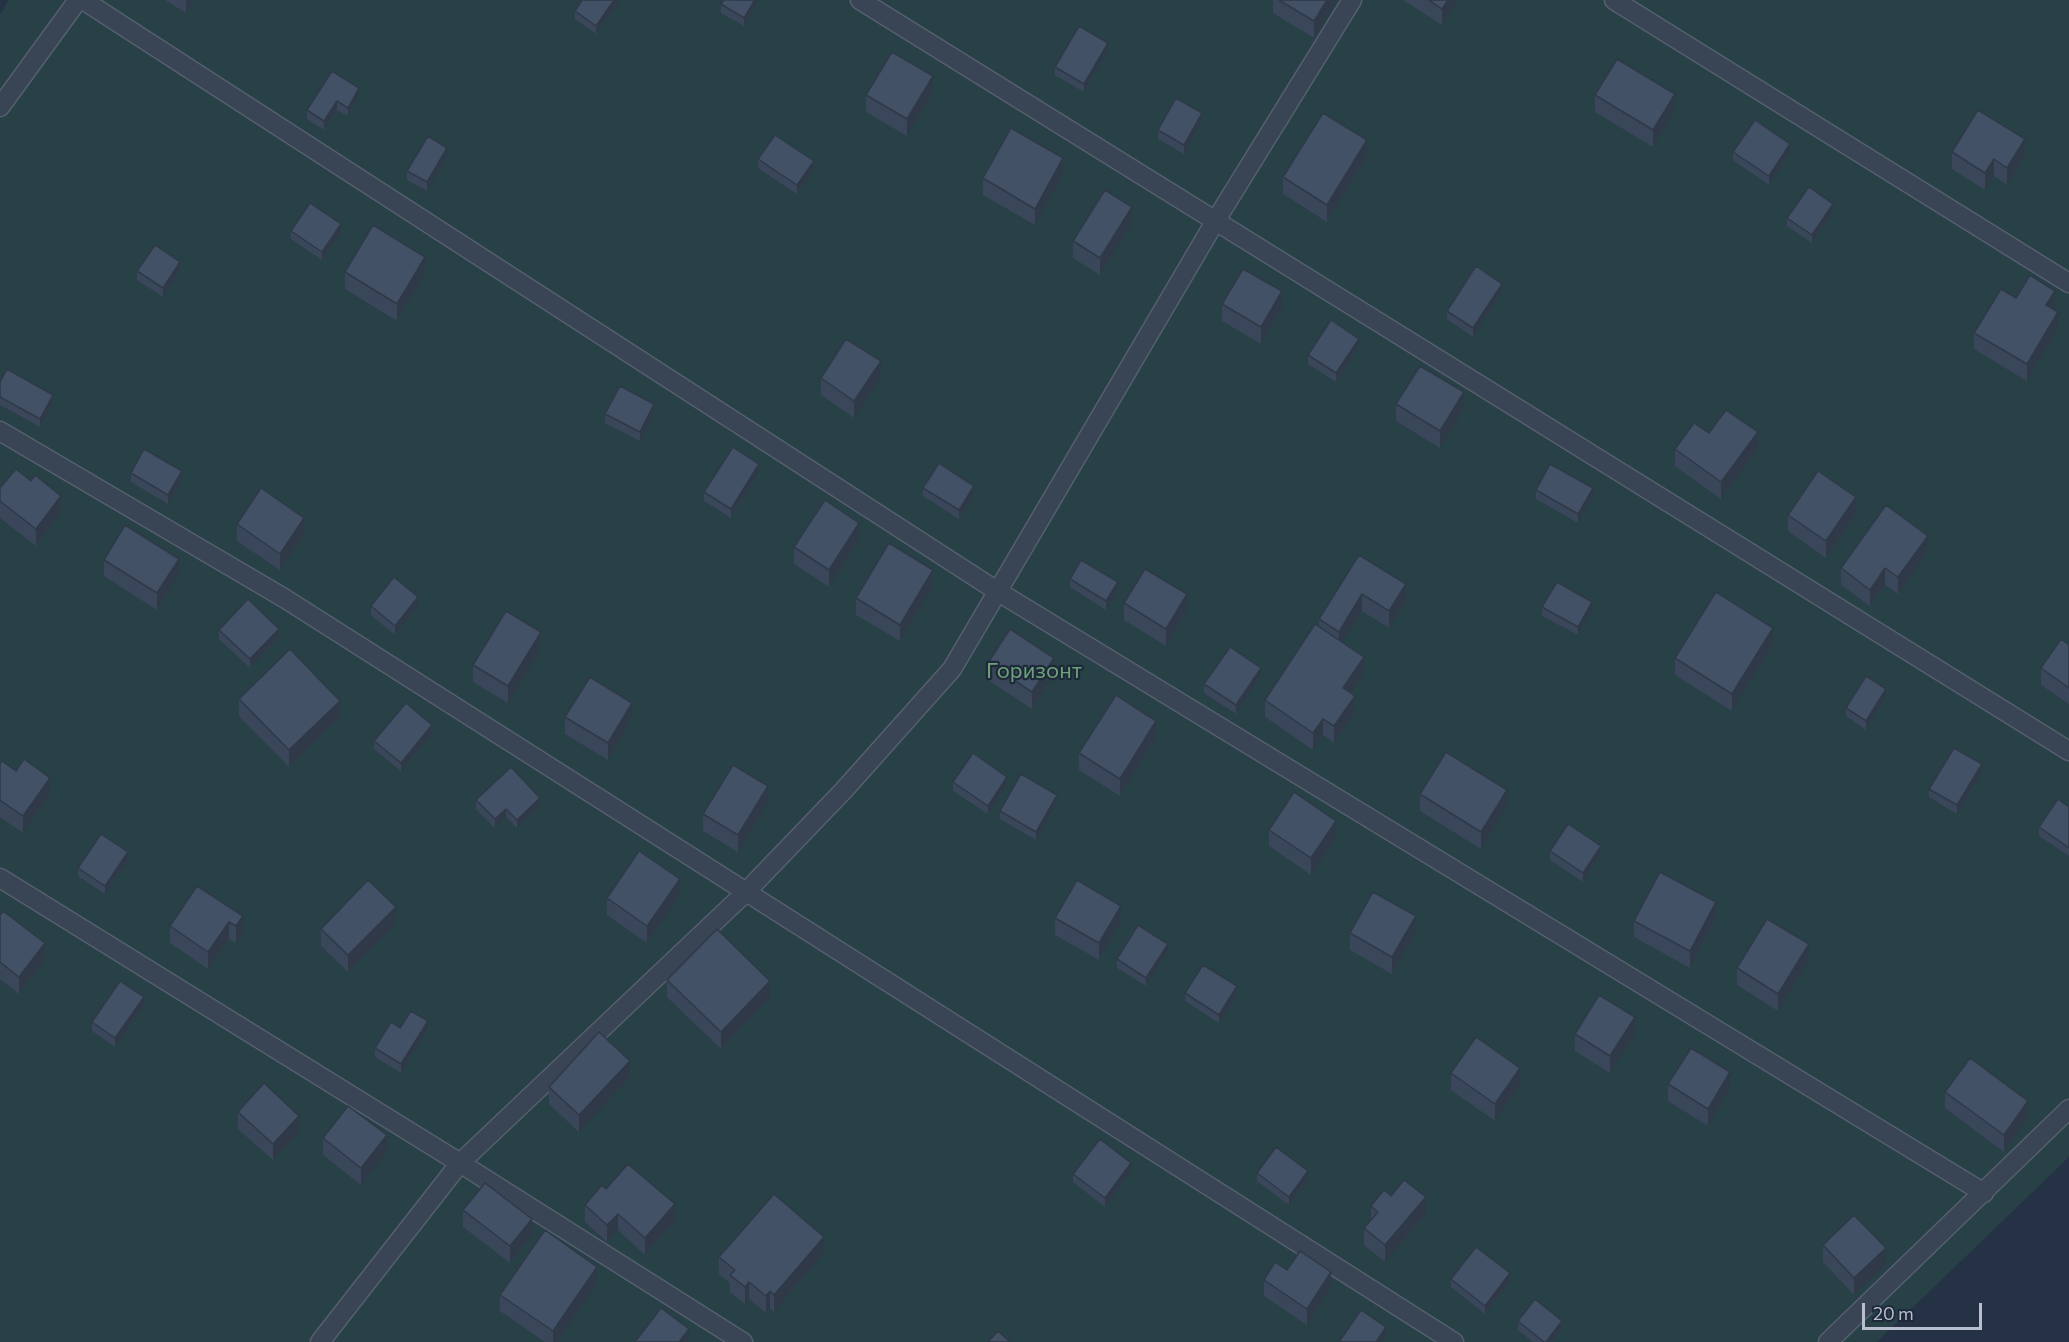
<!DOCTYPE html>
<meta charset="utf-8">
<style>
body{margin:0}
#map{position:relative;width:2069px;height:1342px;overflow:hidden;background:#253245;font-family:Commissioner,sans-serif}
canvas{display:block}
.scale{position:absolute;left:1862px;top:1303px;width:120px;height:27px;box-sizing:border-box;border:3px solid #b7bfce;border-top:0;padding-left:8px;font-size:18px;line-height:21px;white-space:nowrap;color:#b7bfce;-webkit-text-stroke:4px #1e293a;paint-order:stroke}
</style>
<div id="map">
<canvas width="2069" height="1342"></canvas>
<div class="scale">20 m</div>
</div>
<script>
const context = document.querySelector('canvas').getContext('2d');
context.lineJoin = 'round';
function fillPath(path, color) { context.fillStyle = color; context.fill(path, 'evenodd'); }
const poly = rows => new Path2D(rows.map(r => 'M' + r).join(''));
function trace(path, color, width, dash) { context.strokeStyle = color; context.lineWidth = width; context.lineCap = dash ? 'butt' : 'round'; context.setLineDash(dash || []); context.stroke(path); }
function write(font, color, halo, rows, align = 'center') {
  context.font = font + ' Commissioner,sans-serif'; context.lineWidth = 4.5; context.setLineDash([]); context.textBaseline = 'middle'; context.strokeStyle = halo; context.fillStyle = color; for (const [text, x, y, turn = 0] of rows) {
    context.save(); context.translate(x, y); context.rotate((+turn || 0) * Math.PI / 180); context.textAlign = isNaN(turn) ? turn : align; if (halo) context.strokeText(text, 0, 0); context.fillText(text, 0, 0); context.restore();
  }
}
fillPath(poly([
 [9,0,2069,0,2069,1157,1877,1342,0,1342,0,14]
]), '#274146');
const lane = poly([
 [83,0,997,591,1984,1193],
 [860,0,2069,751],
 [1614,0,2069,283],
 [0,107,78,0],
 [0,431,284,598,1454,1342],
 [0,878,460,1163,743,1342],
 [320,1342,460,1163,745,893,844,790,952,669,1216,220,1352,0],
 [1828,1342,2069,1109]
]);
trace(lane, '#555f6f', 21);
trace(lane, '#394454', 18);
fillPath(poly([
 [165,0,195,0,186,13],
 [619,0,619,2,596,34,575,19,575,11],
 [724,0,760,0,744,26,721,13,721,4],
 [1273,0,1337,0,1314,38,1273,13],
 [1403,0,1459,0,1442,25],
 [1108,51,1084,92,1055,75,1055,67],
 [332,71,359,97,348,116,337,110,324,130,307,119,307,110],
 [933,93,907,136,866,112,866,95],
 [1595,95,1675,111,1653,147,1595,112],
 [1202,122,1184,154,1158,139,1158,130],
 [1733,152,1790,153,1769,185,1733,160],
 [1952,152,2025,156,2007,185,1994,176,1985,190,1952,169],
 [447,157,427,191,407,180,407,171],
 [1367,157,1327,222,1283,194,1283,177],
 [758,159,814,170,797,194,758,168],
 [1063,175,1035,225,983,195,983,178],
 [1833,212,1812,243,1787,226,1787,218],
 [1132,224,1100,275,1073,258,1073,241],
 [291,231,341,233,322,260,291,239],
 [180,270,163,297,137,280,137,271],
 [345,272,425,274,397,321,345,289],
 [1502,292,1473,337,1447,319,1447,311],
 [2016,298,2055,308,2054,310,2058,329,2027,381,1974,349,1974,333],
 [1222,304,1282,308,1261,344,1222,321],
 [1359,347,1336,382,1308,364,1308,355],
 [821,378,881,378,854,418,821,395],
 [0,382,53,404,40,427,0,405],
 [1396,404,1464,409,1440,448,1396,421],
 [654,413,640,441,605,423,605,414],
 [1709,433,1758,449,1721,499,1675,466,1675,449],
 [759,472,731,518,704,501,704,492],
 [131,473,182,480,168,504,131,482],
 [0,488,61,513,36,546,0,518],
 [923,488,974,494,959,519,923,496],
 [1536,490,1593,496,1578,523,1536,499],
 [1856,514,1826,558,1788,531,1788,515],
 [237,524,304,535,280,570,237,541],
 [859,540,829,587,794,564,794,547],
 [1928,552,1898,594,1885,585,1870,606,1841,585,1841,568],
 [1359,555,1406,601,1389,628,1362,611,1342,642,1364,674,1351,693,1355,713,1334,743,1323,735,1313,750,1265,717,1265,700,1319,627,1319,619],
 [104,560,179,575,157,610,104,576],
 [1070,579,1118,591,1106,610,1070,587],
 [933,587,900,641,856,615,856,598],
 [1124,603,1187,611,1166,646,1124,620],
 [371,606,418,606,395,635,371,615],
 [1542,607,1592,610,1578,635,1542,616],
 [219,630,279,637,250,668,219,639],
 [1773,645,1732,711,1675,675,1675,658],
 [2069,645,2069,704,2041,685,2041,668],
 [541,649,508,703,473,682,473,665],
 [988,663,1054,675,1032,709,988,680],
 [1261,676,1236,714,1204,693,1204,684],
 [1886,697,1866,730,1846,716,1846,708],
 [239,699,340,717,289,767,239,716],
 [565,717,632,719,608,760,565,734],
 [432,734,401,771,374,749,374,741],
 [1156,738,1120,796,1079,770,1079,753],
 [0,764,50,795,23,833,0,817],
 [1982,773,1957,814,1929,797,1929,789],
 [953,782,1007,786,988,814,953,791],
 [1420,794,1507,807,1481,849,1420,811],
 [476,800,540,806,517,828,506,817,495,828,476,809],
 [768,803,738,852,703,831,703,814],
 [1057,804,1036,840,1000,819,1000,811],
 [2069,807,2069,856,2039,836,2039,827],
 [1269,830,1336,838,1311,875,1269,846],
 [1550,851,1601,854,1583,882,1550,860],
 [128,860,105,894,78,876,78,868],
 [197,886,243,933,236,943,229,939,208,969,170,943,170,926],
 [680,896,647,943,607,915,607,898],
 [0,915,45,960,19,994,0,979],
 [1055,918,1121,922,1099,960,1055,935],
 [1716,919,1690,968,1634,937,1634,921],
 [396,924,348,972,321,946,321,929],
 [1350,933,1416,933,1392,974,1350,950],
 [1168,952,1146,986,1117,968,1117,959],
 [1809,961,1778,1011,1737,985,1737,968],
 [667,980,770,998,721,1049,667,997],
 [1185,993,1237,995,1219,1023,1185,1001],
 [144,1005,115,1047,92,1031,92,1022],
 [400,1028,428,1030,401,1073,375,1057,375,1048],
 [1575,1034,1635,1034,1610,1073,1575,1051],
 [1451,1073,1520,1085,1495,1121,1451,1090],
 [630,1077,579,1132,549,1104,549,1087],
 [1668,1084,1730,1089,1708,1126,1668,1101],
 [1945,1092,2028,1118,2004,1152,1945,1108],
 [238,1112,299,1132,273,1160,238,1129],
 [323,1138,387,1152,361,1185,323,1155],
 [1131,1172,1105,1207,1073,1182,1073,1174],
 [1257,1173,1308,1180,1289,1205,1257,1181],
 [1391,1196,1426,1214,1385,1262,1364,1245,1364,1228,1371,1221,1371,1206],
 [585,1205,675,1221,645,1255,618,1230,607,1242,585,1222],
 [463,1210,532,1236,510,1263,463,1227],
 [1823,1245,1886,1265,1854,1295,1823,1262],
 [824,1253,774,1312,770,1308,766,1313,749,1299,745,1304,730,1292,730,1283,719,1274,719,1257],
 [1287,1270,1331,1288,1307,1325,1264,1296,1264,1280],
 [1451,1279,1510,1282,1485,1314,1451,1287],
 [597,1284,557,1342,545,1342,500,1311,500,1295],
 [1518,1321,1562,1329,1552,1342,1533,1342,1518,1330]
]), '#3a4659');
fillPath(poly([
 [186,0,195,0,186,13],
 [614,0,619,0,619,2,596,34,596,26],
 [755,0,760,0,744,26,744,18],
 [1327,0,1337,0,1314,38,1314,21],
 [1448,0,1459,0,1442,25,1442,9],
 [1108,43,1108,51,1084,92,1084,84],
 [933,76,933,93,907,136,907,119],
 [359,88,359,97,348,116,348,108],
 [1675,94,1675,111,1653,147,1653,130],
 [337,101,337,110,324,130,324,121],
 [1202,113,1202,122,1184,154,1184,145],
 [2025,139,2025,156,2007,185,2007,168],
 [1367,140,1367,157,1327,222,1327,205],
 [1790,144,1790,153,1769,185,1769,176],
 [447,148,447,157,427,191,427,182],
 [1063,158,1063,175,1035,225,1035,209],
 [1994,159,1994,176,1985,190,1985,173],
 [814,161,814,170,797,194,797,185],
 [1833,204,1833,212,1812,243,1812,235],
 [1132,207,1132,224,1100,275,1100,258],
 [341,224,341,233,322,260,322,252],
 [425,257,425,274,397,321,397,304],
 [180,262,180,270,163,297,163,288],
 [1502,284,1502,292,1473,337,1473,328],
 [1282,291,1282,308,1261,344,1261,327],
 [2055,291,2055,308,2046,322,2046,305],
 [2058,312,2058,329,2027,381,2027,364],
 [1359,339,1359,347,1336,382,1336,373],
 [881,361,881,378,854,418,854,401],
 [1464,392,1464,409,1440,448,1440,431],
 [53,395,53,404,40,427,40,419],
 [654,404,654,413,640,441,640,432],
 [1758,432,1758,449,1721,499,1721,482],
 [759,464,759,472,731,518,731,509],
 [182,471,182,480,168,504,168,495],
 [974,486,974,494,959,519,959,510],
 [1593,488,1593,496,1578,523,1578,514],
 [61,496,61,513,36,546,36,529],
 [1856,497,1856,514,1826,558,1826,541],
 [304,518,304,535,280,570,280,554],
 [859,523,859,540,829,587,829,570],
 [1928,536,1928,552,1898,594,1898,577],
 [179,559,179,575,157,610,157,593],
 [1885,568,1885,585,1870,606,1870,590],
 [933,570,933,587,900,641,900,625],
 [1118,582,1118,591,1106,610,1106,601],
 [1406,584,1406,601,1389,628,1389,611],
 [1187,594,1187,611,1166,646,1166,629],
 [1362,594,1362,611,1339,648,1339,632],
 [418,597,418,606,395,635,395,626],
 [1592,602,1592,610,1578,635,1578,627],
 [1773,628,1773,645,1732,711,1732,694],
 [279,629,279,637,250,668,250,659],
 [541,632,541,649,508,703,508,686],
 [1364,657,1364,674,1343,705,1343,688],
 [1054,658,1054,675,1032,709,1032,692],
 [1261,668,1261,676,1236,714,1236,705],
 [1886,689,1886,697,1866,730,1866,721],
 [1355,696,1355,713,1334,743,1334,726],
 [340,701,340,717,289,767,289,750],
 [632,703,632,719,608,760,608,743],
 [1323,719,1323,735,1313,750,1313,733],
 [1156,721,1156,738,1120,796,1120,779],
 [432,725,432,734,401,771,401,763],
 [1982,764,1982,773,1957,814,1957,805],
 [1007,777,1007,786,988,814,988,806],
 [50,778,50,795,23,833,23,816],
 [768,786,768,803,738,852,738,835],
 [1507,790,1507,807,1481,849,1481,832],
 [1057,795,1057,804,1036,840,1036,832],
 [540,798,540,806,517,828,517,820],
 [506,809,506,817,495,828,495,819],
 [1336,821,1336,838,1311,875,1311,858],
 [1601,846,1601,854,1583,882,1583,873],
 [128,852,128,860,105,894,105,886],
 [680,879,680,896,647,943,647,926],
 [1716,902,1716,919,1690,968,1690,951],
 [1121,906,1121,922,1099,960,1099,943],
 [396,907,396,924,348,972,348,955],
 [243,916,243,933,236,943,236,926],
 [1416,916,1416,933,1392,974,1392,957],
 [229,922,229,939,208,969,208,952],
 [45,943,45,960,19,994,19,977],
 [1168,944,1168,952,1146,986,1146,978],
 [1809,944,1809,961,1778,1011,1778,994],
 [770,981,770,998,721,1049,721,1032],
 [1237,986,1237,995,1219,1023,1219,1015],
 [144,997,144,1005,115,1047,115,1038],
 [1635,1017,1635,1034,1610,1073,1610,1056],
 [428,1021,428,1030,401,1073,401,1064],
 [630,1061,630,1077,579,1132,579,1115],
 [1520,1068,1520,1085,1495,1121,1495,1104],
 [1730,1072,1730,1089,1708,1126,1708,1109],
 [2028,1101,2028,1118,2004,1152,2004,1135],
 [299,1116,299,1132,273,1160,273,1144],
 [387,1135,387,1152,361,1185,361,1168],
 [1131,1163,1131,1172,1105,1207,1105,1198],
 [1308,1171,1308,1180,1289,1205,1289,1197],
 [1426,1197,1426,1214,1385,1262,1385,1245],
 [675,1204,675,1221,645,1255,645,1238],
 [618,1214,618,1230,607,1242,607,1225],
 [532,1219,532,1236,510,1263,510,1246],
 [824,1237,824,1253,774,1312,774,1295],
 [1886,1248,1886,1265,1854,1295,1854,1278],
 [597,1267,597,1284,557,1342,553,1342,553,1331],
 [1331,1272,1331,1288,1307,1325,1307,1309],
 [1510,1273,1510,1282,1485,1314,1485,1306],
 [749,1282,749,1299,745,1304,745,1287],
 [770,1291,770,1308,766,1313,766,1296],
 [1562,1321,1562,1329,1552,1342,1546,1342],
 [1386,1327,1386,1336,1381,1342,1376,1342],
 [689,1329,689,1342,679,1342]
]), '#2f3948');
const building = poly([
 [582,0,614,0,596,26,575,11,582,0],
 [724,0,755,0,744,18,721,4,724,0],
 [1279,0,1327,0,1314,21,1279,0],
 [1429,0,1448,0,1442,9,1429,0],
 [1079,26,1108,43,1084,84,1055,67,1079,26],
 [892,52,933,76,907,119,866,95,892,52],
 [1617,59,1675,94,1653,130,1595,95,1617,59],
 [332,71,359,88,348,108,337,101,324,121,307,110,332,71],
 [1176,98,1202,113,1184,145,1158,130,1176,98],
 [1978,110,2025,139,2007,168,1994,159,1985,173,1952,152,1978,110],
 [1323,113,1367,140,1327,205,1283,177,1323,113],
 [1755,120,1790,144,1769,176,1733,152,1755,120],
 [1011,128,1063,158,1035,209,983,178,1011,128],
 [775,135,814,161,797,185,758,159,775,135],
 [428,136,447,148,427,182,407,171,428,136],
 [1809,187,1833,204,1812,235,1787,218,1809,187],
 [1105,190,1132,207,1100,258,1073,241,1105,190],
 [310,203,341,224,322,252,291,231,310,203],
 [373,225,425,257,397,304,345,272,373,225],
 [155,245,180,262,163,288,137,271,155,245],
 [1476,266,1502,284,1473,328,1447,311,1476,266],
 [1243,269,1282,291,1261,327,1222,304,1243,269],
 [2030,275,2055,291,2046,305,2058,312,2027,364,1974,333,2001,289,2016,298,2030,275],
 [1331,320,1359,339,1336,373,1308,355,1331,320],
 [846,339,881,361,854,401,821,378,846,339],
 [1420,366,1464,392,1440,431,1396,404,1420,366],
 [7,369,53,395,40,419,0,397,0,382,7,369],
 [620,386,654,404,640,432,605,414,620,386],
 [1726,410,1758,432,1721,482,1675,449,1694,423,1709,433,1726,410],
 [733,447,759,464,731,509,704,492,733,447],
 [144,449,182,471,168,495,131,473,144,449],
 [939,463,974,486,959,510,923,488,939,463],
 [1550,464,1593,488,1578,514,1536,490,1550,464],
 [16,469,31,481,35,475,61,496,36,529,0,501,0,488,16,469],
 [1818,471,1856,497,1826,541,1788,515,1818,471],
 [261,488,304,518,280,554,237,524,261,488],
 [825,500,859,523,829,570,794,547,825,500],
 [1886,505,1928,536,1898,577,1885,568,1870,590,1841,568,1886,505],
 [125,525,179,559,157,593,104,560,125,525],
 [889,543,933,570,900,625,856,598,889,543],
 [1359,555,1406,584,1389,611,1362,594,1339,632,1319,619,1359,555],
 [1081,560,1118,582,1106,601,1070,579,1081,560],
 [1145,569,1187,594,1166,629,1124,603,1145,569],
 [394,577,418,597,395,626,371,606,394,577],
 [1557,582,1592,602,1578,627,1542,607,1557,582],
 [1716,592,1773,628,1732,694,1675,658,1716,592],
 [248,599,279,629,250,659,219,630,248,599],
 [506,611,541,632,508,686,473,665,506,611],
 [1315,624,1364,657,1343,688,1355,696,1334,726,1323,719,1313,733,1265,700,1315,624],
 [1010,629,1054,658,1032,692,988,663,1010,629],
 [2061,639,2069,645,2069,688,2041,668,2061,639],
 [1230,647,1261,668,1236,705,1204,684,1230,647],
 [290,649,340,701,289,750,239,699,290,649],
 [1866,676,1886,689,1866,721,1846,708,1866,676],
 [590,677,632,703,608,743,565,717,590,677],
 [1116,695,1156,721,1120,779,1079,753,1116,695],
 [406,703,432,725,401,763,374,741,406,703],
 [1954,748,1982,764,1957,805,1929,789,1954,748],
 [1446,752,1507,790,1481,832,1420,794,1446,752],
 [973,753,1007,777,988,806,953,782,973,753],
 [24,759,50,778,23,816,0,800,0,764,2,761,16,771,24,759],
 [733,765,768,786,738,835,703,814,733,765],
 [511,767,540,798,517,820,506,809,495,819,476,800,511,767],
 [1021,774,1057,795,1036,832,1000,811,1021,774],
 [1294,792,1336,821,1311,858,1269,830,1294,792],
 [2058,799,2069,807,2069,848,2039,827,2058,799],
 [1568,824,1601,846,1583,873,1550,851,1568,824],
 [101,834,128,852,105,886,78,868,101,834],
 [639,851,680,879,647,926,607,898,639,851],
 [1660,872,1716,902,1690,951,1634,921,1660,872],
 [368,880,396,907,348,955,321,929,368,880],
 [1077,880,1121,906,1099,943,1055,918,1077,880],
 [197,886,243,916,236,926,229,922,208,952,170,926,197,886],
 [1373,892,1416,916,1392,957,1350,933,1373,892],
 [3,911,45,943,19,977,0,962,0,915,3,911],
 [1767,919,1809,944,1778,994,1737,968,1767,919],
 [1138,925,1168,944,1146,978,1117,959,1138,925],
 [717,929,770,981,721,1032,667,980,717,929],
 [1203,965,1237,986,1219,1015,1185,993,1203,965],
 [120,981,144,997,115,1038,92,1022,120,981],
 [1599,995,1635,1017,1610,1056,1575,1034,1599,995],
 [411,1011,428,1021,401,1064,375,1048,391,1022,400,1028,411,1011],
 [599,1032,630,1061,579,1115,549,1087,599,1032],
 [1476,1037,1520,1068,1495,1104,1451,1073,1476,1037],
 [1691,1048,1730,1072,1708,1109,1668,1084,1691,1048],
 [1970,1058,2028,1101,2004,1135,1945,1092,1970,1058],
 [264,1083,299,1116,273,1144,238,1112,264,1083],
 [348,1106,387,1135,361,1168,323,1138,348,1106],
 [1100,1139,1131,1163,1105,1198,1073,1174,1100,1139],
 [1276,1147,1308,1171,1289,1197,1257,1173,1276,1147],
 [628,1164,675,1204,645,1238,618,1214,607,1225,585,1205,602,1185,606,1189,628,1164],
 [1404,1180,1426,1197,1385,1245,1364,1228,1378,1212,1371,1206,1384,1190,1391,1196,1404,1180],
 [485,1183,532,1219,510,1246,463,1210,485,1183],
 [774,1194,824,1237,774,1295,770,1291,766,1296,749,1282,745,1287,730,1275,735,1270,719,1257,774,1194],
 [1854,1215,1886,1248,1854,1278,1823,1245,1854,1215],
 [545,1230,597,1267,553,1331,500,1295,545,1230],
 [1476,1247,1510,1273,1485,1306,1451,1279,1476,1247],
 [1300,1251,1331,1272,1307,1309,1264,1280,1275,1262,1287,1270,1300,1251],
 [1535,1299,1562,1321,1546,1342,1544,1342,1518,1321,1535,1299],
 [661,1308,689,1329,679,1342,635,1342,661,1308],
 [1361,1310,1386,1327,1376,1342,1339,1342,1361,1310],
 [998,1331,1010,1342,988,1342,998,1331]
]);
fillPath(building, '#435167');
trace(building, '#2f3948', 1.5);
write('22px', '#6ca17a', '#1e293a', [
 ["Горизонт",1034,671]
]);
</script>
